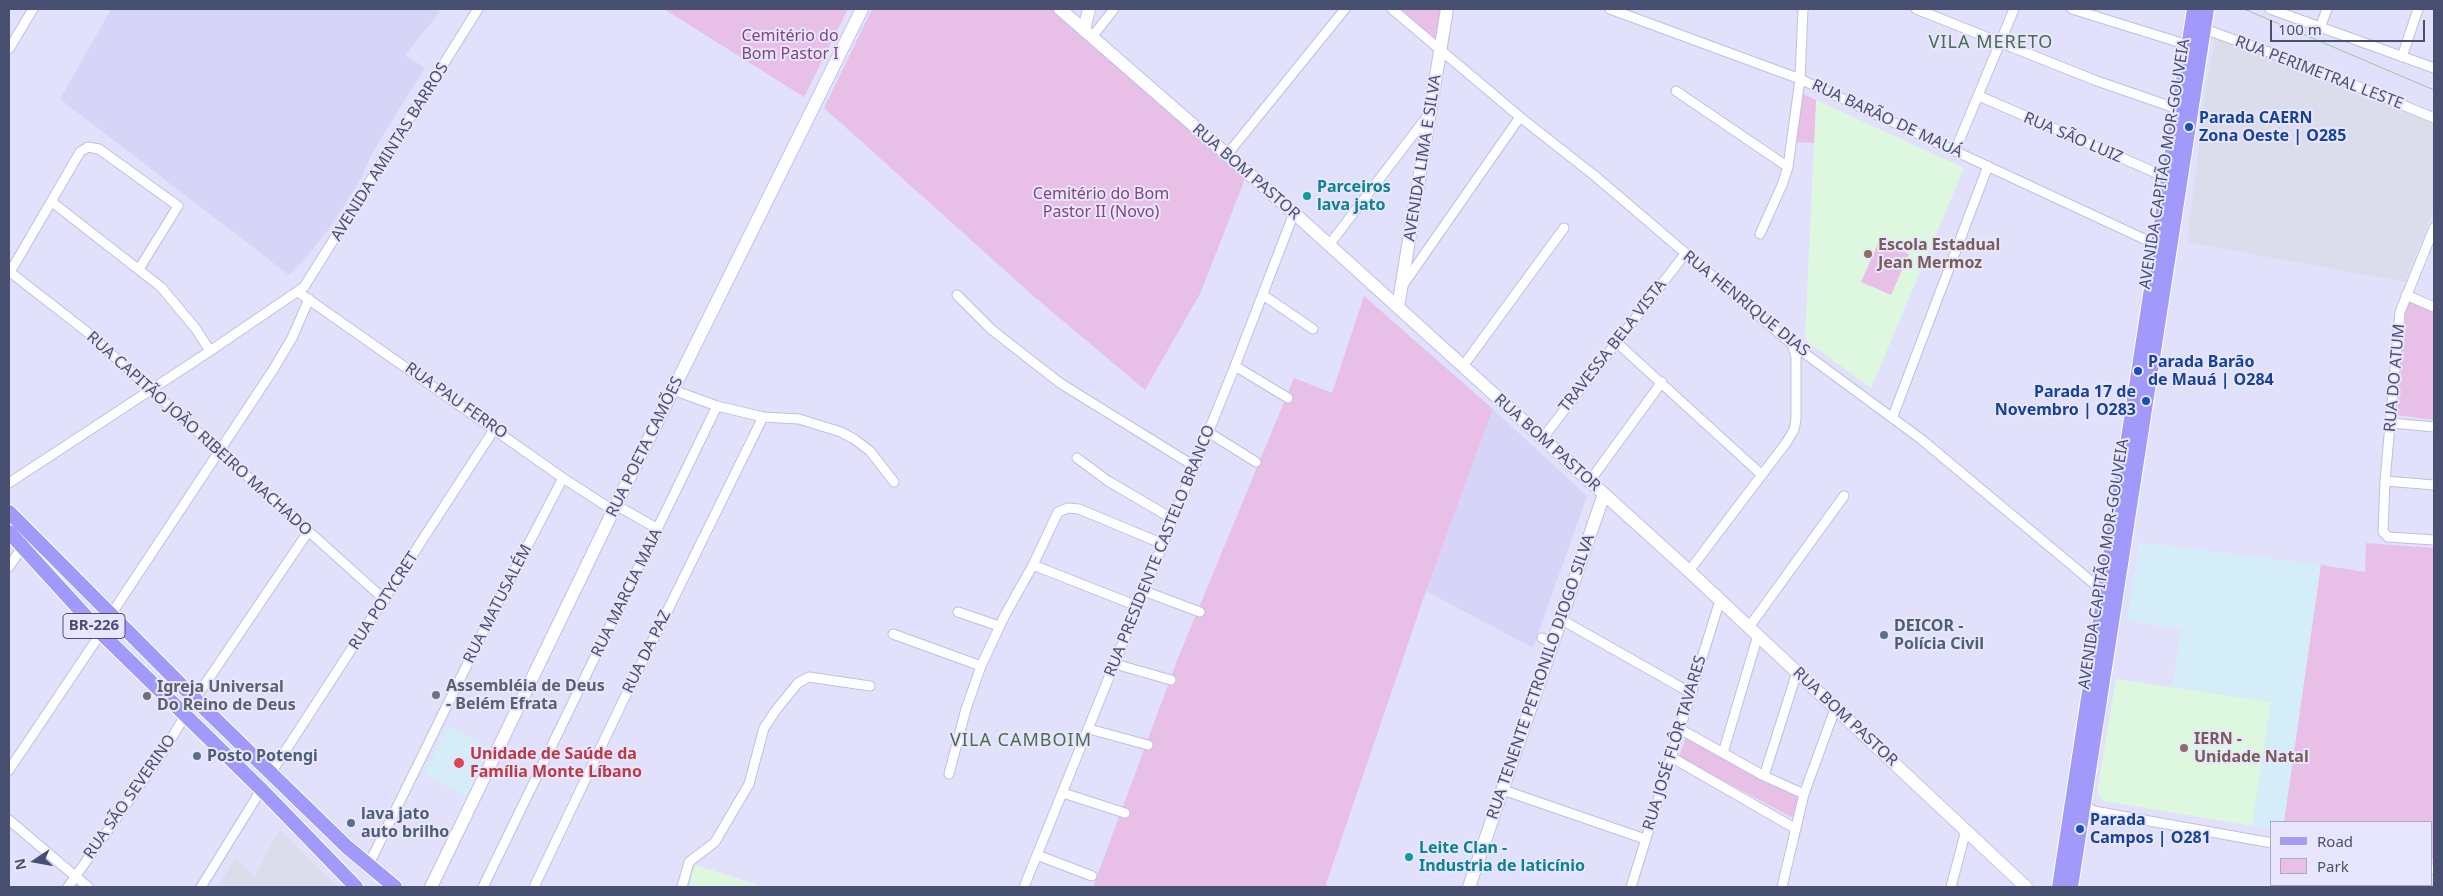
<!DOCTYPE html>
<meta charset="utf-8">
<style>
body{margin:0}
#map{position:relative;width:2443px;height:896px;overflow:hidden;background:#e2e1fc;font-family:"Noto Sans",sans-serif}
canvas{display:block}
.frame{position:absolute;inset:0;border:10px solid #485072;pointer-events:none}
.legend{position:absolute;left:2270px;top:821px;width:162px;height:65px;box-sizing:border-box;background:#e8e6ff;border:1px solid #a8aac7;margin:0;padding:6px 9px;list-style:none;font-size:15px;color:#485072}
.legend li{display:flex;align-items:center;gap:10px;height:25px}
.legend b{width:25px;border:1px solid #a8aac7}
.north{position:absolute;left:10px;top:836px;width:50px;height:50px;-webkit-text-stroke:4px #e8e6ff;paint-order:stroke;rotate:258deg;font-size:14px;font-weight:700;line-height:20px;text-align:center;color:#485072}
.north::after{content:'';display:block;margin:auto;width:18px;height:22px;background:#485072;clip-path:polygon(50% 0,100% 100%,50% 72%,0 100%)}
.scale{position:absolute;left:2270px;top:20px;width:155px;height:22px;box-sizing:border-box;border:2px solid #485072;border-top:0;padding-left:6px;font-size:15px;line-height:18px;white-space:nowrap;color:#485072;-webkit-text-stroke:4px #e8e6ff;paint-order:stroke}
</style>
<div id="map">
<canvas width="2443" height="896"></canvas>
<div class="frame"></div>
<ul class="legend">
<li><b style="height:6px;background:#a19afa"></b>Road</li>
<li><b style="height:14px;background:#e8c0e7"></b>Park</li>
</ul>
<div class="north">N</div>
<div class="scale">100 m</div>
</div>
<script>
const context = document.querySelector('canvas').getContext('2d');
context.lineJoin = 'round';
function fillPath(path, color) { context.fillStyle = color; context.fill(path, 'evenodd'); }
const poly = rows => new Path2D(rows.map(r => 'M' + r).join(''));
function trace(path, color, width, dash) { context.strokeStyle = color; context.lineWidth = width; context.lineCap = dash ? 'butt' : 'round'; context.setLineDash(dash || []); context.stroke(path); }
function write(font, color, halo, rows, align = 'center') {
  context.font = font + ' "Noto Sans",sans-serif'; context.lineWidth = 4; context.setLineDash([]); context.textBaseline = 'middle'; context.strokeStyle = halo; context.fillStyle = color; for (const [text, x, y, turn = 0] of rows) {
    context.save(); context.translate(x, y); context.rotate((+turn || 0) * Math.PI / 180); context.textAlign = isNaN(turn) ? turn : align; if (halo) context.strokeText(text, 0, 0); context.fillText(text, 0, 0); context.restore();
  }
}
fillPath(poly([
 [111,9,436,9,440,12,405,55,425,68,371,155,361,179,331,226,307,257,289,275,60,99],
 [1493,409,1587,496,1533,648,1426,591]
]), '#d6d5f8');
fillPath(poly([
 [2215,36,2434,124,2434,209,2405,282,2187,242,2205,95],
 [279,829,337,887,218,887,235,858,255,876]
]), '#dcddea');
fillPath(poly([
 [1816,100,1964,168,1871,388,1805,340],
 [2116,679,2271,702,2252,826,2103,801,2097,793],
 [695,865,765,887,689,887]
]), '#def8e0');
fillPath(poly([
 [2139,542,2321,565,2284,822,2272,822,2272,830,2252,826,2271,702,2172,687,2181,629,2127,621],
 [448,726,495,750,471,799,424,775]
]), '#d4edf9');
fillPath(poly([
 [664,9,848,9,804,97],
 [872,9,1056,9,1245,179,1200,294,1145,390,1030,293,824,108],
 [1401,9,1441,9,1436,40],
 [1801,93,1816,100,1814,143,1795,142],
 [1879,241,1909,254,1891,295,1861,282],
 [1364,296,1493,409,1426,591,1325,887,1093,887,1178,658,1294,378,1332,393],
 [2410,302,2434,311,2434,420,2397,415,2406,309],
 [2366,543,2434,548,2434,859,2432,859,2432,822,2284,822,2321,565,2365,572],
 [1686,737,1800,799,1795,819,1679,757],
 [2434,884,2434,887,2326,887,2326,885]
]), '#e8c0e7');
const street = poly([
 [1392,9,1520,117,1595,176,1792,344,1921,439,2104,592],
 [1610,9,1800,79,2157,245],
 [1916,9,2097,81,2178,109],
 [2072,9,2188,45],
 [2270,9,2434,68],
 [2320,28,2327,9],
 [2204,29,2308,66,2434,118],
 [1092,37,1114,9],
 [9,49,33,9],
 [2402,57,2418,9],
 [1676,91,1788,167],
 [1979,96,2168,178],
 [1955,151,2014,9],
 [1226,156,1345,9],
 [52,202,161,287,196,329,210,351],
 [2434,228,2400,312,2385,481,2383,532,2388,537,2434,540],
 [1760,234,1782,185,1788,167,1800,79,1803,9],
 [1329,245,1429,114],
 [10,272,87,332,385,600],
 [9,274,80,152,88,147,99,149,178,206,139,269],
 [1403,285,1520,117],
 [298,292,563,478,614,511],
 [957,295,992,330,1060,383,1194,466],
 [1263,295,1313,329],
 [2406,295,2434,307],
 [1615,341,1762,475],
 [1235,366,1288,398],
 [1463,366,1564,228],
 [673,390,717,406,763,417,799,419,841,432,854,439,870,451,894,482],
 [1893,416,1988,166],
 [2391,423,2434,427],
 [1208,432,1256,462],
 [1542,439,1685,254],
 [1077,458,1108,481,1173,519],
 [2385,481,2434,485],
 [1589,482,1662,382],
 [9,483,210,351,304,287,478,9],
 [616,505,658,529],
 [1033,565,1137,606],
 [9,567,31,534],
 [1689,571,1786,443,1794,430,1796,419,1796,357,1792,344],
 [1144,591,1200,612],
 [958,612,999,626],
 [110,616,273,370,292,338,309,299],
 [1562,620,1691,693],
 [1749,627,1844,496],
 [893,634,981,666],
 [1542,638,1554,644],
 [1115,664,1171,680],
 [1089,729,1148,745],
 [1680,729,1764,776,1804,794],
 [1723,753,1758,635],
 [1671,757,1796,829],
 [9,770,101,633],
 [271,773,495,428],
 [949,774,966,709,981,666,1005,615,1033,565,1058,512,1068,508,1079,509,1163,544],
 [1764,776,1797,672],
 [1503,790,1645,839],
 [1063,793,1125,813],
 [2083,804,2094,811,2272,843],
 [9,820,88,887],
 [1037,855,1092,876],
 [368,866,494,610,563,478],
 [2432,869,2434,869],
 [68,887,165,749,195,699,308,532],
 [201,887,261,790],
 [483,887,717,406],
 [534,887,621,705,763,417],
 [682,887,689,862,715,842,749,784,764,728,776,710,798,683,809,677,870,686],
 [1024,887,1235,366,1294,213],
 [1631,887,1720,600],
 [1782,887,1804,794,1835,709],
 [1951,887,1966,830],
 [2320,887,2321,885]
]);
const secondary = poly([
 [1060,9,1294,213,1689,571,2026,887],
 [1084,30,1089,9],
 [1398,307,1447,9],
 [431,887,616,505,862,9],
 [1469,887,1604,494]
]);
const primary = poly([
 [9,512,206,710,347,847,395,887],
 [9,532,101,633,263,791,356,887],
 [2059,887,2194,9],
 [2071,887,2207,9]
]);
trace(street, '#bdc0df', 11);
trace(secondary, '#bdc0e6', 14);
trace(primary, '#fff', 16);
trace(street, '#fff', 9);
trace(secondary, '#fff', 12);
trace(primary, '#a19afa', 14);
trace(poly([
 [2244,9,2434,90]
]), '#a1c4a0', 1);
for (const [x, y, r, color] of [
 [2189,127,5,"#1a4fb4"],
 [1307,196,5,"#0f9aa8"],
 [1868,254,5,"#8d6e63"],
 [2138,371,5,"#1a4fb4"],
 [2146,401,5,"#1a4fb4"],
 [1884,635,5,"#5c6f8a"],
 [436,695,5,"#6b7280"],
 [147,696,5,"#6b7280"],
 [2184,748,5,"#8d6e63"],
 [197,756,5,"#5c6f8a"],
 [459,763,6,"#e0444e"],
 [351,823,5,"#5c6f8a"],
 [2080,829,5,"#1a4fb4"],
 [1409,857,5,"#0f9aa8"]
]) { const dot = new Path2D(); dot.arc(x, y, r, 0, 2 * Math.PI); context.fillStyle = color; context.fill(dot); trace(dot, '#e8e6ff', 2); }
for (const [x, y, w] of [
 [94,626,62]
]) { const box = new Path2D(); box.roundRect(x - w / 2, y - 12.5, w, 25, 4); context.fillStyle = '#e8e6ff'; context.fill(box); trace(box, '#485072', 1); }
write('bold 15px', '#485072', null, [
 ["BR-226",94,626]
]);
write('16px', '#83467a', '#e8e6ff', [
 ["Cemitério do",790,36],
 ["Bom Pastor I",790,54],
 ["Cemitério do Bom",1101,194],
 ["Pastor II (Novo)",1101,212]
]);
write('16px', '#485072', '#e8e6ff', [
 ["RUA PERIMETRAL LESTE",2319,73,21],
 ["RUA BARÃO DE MAUÁ",1887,119,25],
 ["RUA SÃO LUIZ",2073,138,23],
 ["AVENIDA AMINTAS BARROS",390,152,-58],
 ["AVENIDA LIMA E SILVA",1423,158,-81],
 ["AVENIDA CAPITÃO MOR-GOUVEIA",2165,164,-81],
 ["RUA BOM PASTOR",1246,172,41],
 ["RUA HENRIQUE DIAS",1746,304,39],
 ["TRAVESSA BELA VISTA",1613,346,-52],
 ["RUA DO ATUM",2395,378,-85],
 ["RUA PAU FERRO",456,401,35],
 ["RUA CAPITÃO JOÃO RIBEIRO MACHADO",199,434,42],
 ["RUA BOM PASTOR",1547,443,42],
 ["RUA POETA CAMÕES",645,447,-64],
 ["RUA PRESIDENTE CASTELO BRANCO",1160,551,-68],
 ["AVENIDA CAPITÃO MOR-GOUVEIA",2104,564,-81],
 ["RUA MARCIA MAIA",627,593,-64],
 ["RUA POTYCRET",384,601,-57],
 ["RUA MATUSALÉM",498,604,-63],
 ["RUA DA PAZ",647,652,-64],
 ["RUA TENENTE PETRONILO DIOGO SILVA",1541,677,-71],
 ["RUA BOM PASTOR",1845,717,43],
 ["RUA JOSÉ FLÔR TAVARES",1675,743,-73],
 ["RUA SÃO SEVERINO",130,797,-55]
]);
write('bold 16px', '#164399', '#e8e6ff', [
 ["Parada CAERN",2199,118],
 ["Zona Oeste | O285",2199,136],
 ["Parada Barão",2148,362],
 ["de Mauá | O284",2148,380],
 ["Parada 17 de",2136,392,"right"],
 ["Novembro | O283",2136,410,"right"],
 ["Parada",2090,820],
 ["Campos | O281",2090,838]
], 'left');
write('bold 16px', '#0d838f', '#e8e6ff', [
 ["Parceiros",1317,187],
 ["lava jato",1317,205],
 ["Leite Clan -",1419,848],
 ["Industria de laticínio",1419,866]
], 'left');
write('bold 16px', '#785e54', '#e8e6ff', [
 ["Escola Estadual",1878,245],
 ["Jean Mermoz",1878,263],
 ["IERN -",2194,739],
 ["Unidade Natal",2194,757]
], 'left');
write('bold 16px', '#4e5e75', '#e8e6ff', [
 ["DEICOR -",1894,626],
 ["Polícia Civil",1894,644],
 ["Posto Potengi",207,756],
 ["lava jato",361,814],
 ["auto brilho",361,832]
], 'left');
write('bold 16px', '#5b616d', '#e8e6ff', [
 ["Assembléia de Deus",446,686],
 ["- Belém Efrata",446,704],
 ["Igreja Universal",157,687],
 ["Do Reino de Deus",157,705]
], 'left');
write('bold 16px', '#be3a42', '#e8e6ff', [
 ["Unidade de Saúde da",470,754],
 ["Família Monte Líbano",470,772]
], 'left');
context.letterSpacing = '1px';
write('18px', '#4b6d4f', '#e8e6ff', [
 ["VILA MERETO",1991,43],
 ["VILA CAMBOIM",1021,741]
]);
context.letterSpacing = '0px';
</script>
